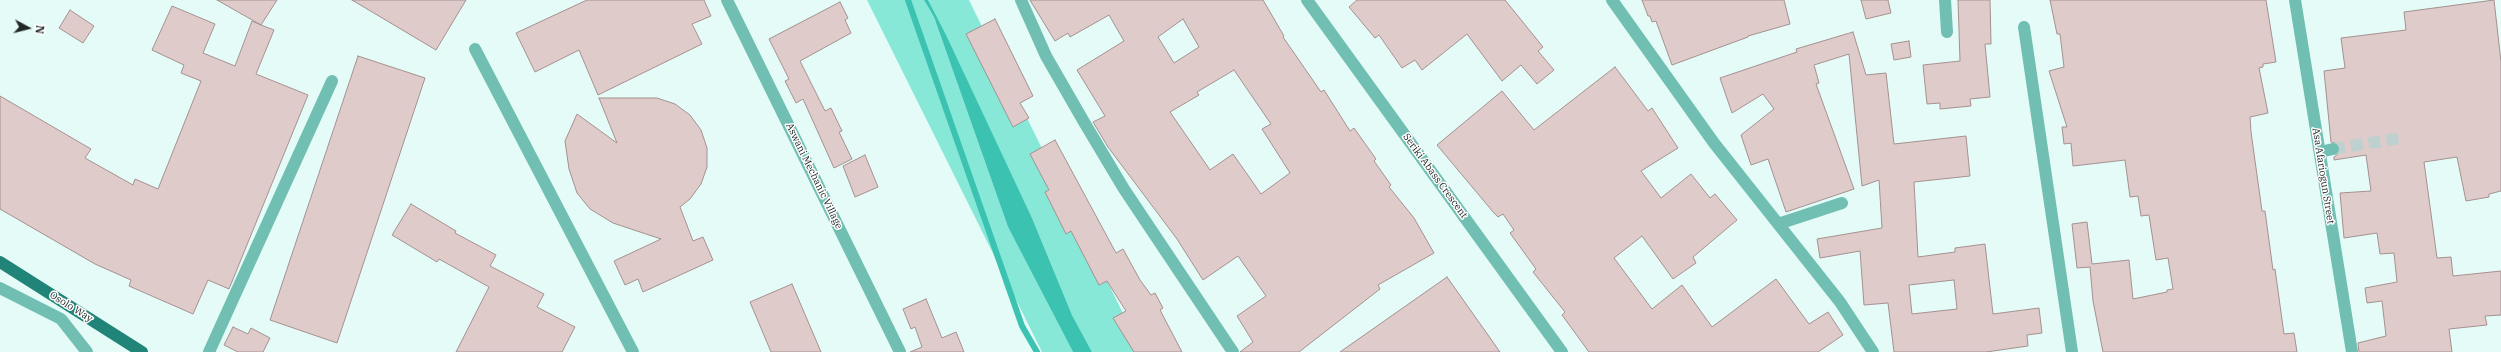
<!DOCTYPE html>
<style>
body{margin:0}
#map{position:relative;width:2501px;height:352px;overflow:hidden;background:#e5fbf7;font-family:"IBM Plex Serif",serif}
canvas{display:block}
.north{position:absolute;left:8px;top:8px;width:40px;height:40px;-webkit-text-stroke:3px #fff;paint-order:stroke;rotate:97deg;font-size:11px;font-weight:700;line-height:16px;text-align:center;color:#212928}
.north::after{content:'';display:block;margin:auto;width:14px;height:18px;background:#212928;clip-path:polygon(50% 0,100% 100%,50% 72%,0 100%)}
</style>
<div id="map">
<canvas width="2501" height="352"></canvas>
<div class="north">N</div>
</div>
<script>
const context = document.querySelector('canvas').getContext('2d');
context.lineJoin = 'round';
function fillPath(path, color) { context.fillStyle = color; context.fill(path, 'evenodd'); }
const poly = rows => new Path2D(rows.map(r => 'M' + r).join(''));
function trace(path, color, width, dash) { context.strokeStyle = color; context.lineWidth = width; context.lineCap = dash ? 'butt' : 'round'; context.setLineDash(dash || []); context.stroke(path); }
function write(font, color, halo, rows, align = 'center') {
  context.font = font + ' "IBM Plex Serif",serif'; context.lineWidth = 3; context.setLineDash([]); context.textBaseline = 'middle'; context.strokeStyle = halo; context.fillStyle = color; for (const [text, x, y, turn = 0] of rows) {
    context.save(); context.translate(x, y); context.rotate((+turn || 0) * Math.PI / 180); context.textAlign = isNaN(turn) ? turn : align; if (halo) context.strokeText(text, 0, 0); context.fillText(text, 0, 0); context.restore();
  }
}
fillPath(poly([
 [867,0,924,0,934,17,1008,227,1073,352,1042,352],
 [928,0,969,0,1142,352,1092,352,1072,315,1032,218]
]), '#87e8d8');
fillPath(poly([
 [924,0,928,0,946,35,1032,218,1072,315,1092,352,1073,352,1008,227,934,17]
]), '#3bc2b1');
trace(poly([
 [908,0,1022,326,1037,352]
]), '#3bc2b1', 6);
const building = poly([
 [217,0,277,0,261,25,274,30,256,74,308,95,229,289,208,280,193,314,129,286,131,280,95,264,0,209,0,96,91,149,85,158,133,185,135,179,158,189,201,81,181,73,184,65,152,50,172,6,215,24,203,53,235,66,252,21,261,25,217,0],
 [352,0,466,0,436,50,352,0],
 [587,0,704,0,711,16,692,24,702,44,598,95,579,50,535,72,516,33,587,0],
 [1030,0,1263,0,1284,36,1283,37,1321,92,1324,90,1350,131,1354,128,1376,159,1374,161,1391,185,1389,187,1414,218,1434,253,1378,285,1380,289,1299,352,1240,352,1253,342,1237,316,1266,296,1238,256,1203,280,1177,239,1108,147,1093,122,1105,116,1077,70,1124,41,1109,15,1070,37,1068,33,1055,41,1030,0],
 [1183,19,1199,47,1174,63,1158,37,1183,19],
 [1234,70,1271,124,1262,129,1290,173,1261,194,1233,154,1210,170,1170,112,1199,95,1197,92,1234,70],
 [1357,0,1505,0,1543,47,1538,51,1554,70,1537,84,1521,65,1502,81,1467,34,1422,70,1415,60,1402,68,1379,35,1375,38,1349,7,1357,0],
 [1642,0,1784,0,1790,24,1748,36,1748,37,1672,65,1656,21,1652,22,1650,16,1648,16,1642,0],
 [1861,0,1888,0,1891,13,1866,19,1861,0],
 [1958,0,1990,0,1991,44,1985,44,1990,97,1970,99,1971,106,1940,109,1940,103,1927,104,1923,65,1960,61,1958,0],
 [2050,0,2266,0,2276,62,2263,64,2263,67,2259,68,2268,113,2250,117,2251,132,2262,211,2265,211,2273,270,2275,269,2284,334,2294,333,2297,352,2103,352,2093,301,2090,267,2077,268,2072,224,2087,222,2092,264,2129,260,2133,299,2167,292,2167,290,2173,289,2168,258,2156,260,2149,215,2141,216,2138,196,2130,197,2125,160,2073,166,2071,143,2064,144,2062,127,2067,127,2049,71,2064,67,2060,34,2057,34,2050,0],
 [2494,0,2501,62,2501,191,2489,194,2489,197,2466,201,2457,157,2424,162,2437,258,2451,257,2453,276,2501,271,2501,315,2485,316,2487,325,2449,329,2452,352,2359,352,2358,343,2386,336,2382,301,2367,303,2365,288,2397,282,2394,253,2380,254,2377,233,2344,238,2340,193,2371,191,2366,155,2334,160,2334,157,2338,154,2340,148,2338,144,2331,142,2324,71,2345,68,2341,38,2406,30,2404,12,2494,0],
 [840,2,848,18,845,20,851,33,800,61,825,111,831,108,842,131,839,132,852,159,834,168,803,99,796,103,785,81,789,79,769,39,840,2],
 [70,10,94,26,83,43,59,28,70,10],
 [995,19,1033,96,1020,103,1029,118,1013,127,966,34,995,19],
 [1853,32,1866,75,1886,73,1894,144,1966,136,1970,176,1914,182,1918,257,1955,252,1955,248,1985,244,1993,314,2039,308,2042,333,2027,335,2028,346,1986,352,1894,352,1888,303,1864,305,1860,251,1820,258,1817,239,1882,228,1879,180,1862,186,1849,54,1814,65,1819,83,1816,84,1854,189,1786,212,1768,159,1751,165,1741,135,1774,109,1763,94,1732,113,1720,78,1797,52,1796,49,1853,32],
 [1954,280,1957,309,1912,314,1909,285,1954,280],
 [1909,41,1911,57,1894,60,1891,44,1909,41],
 [358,56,425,78,337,343,270,320,358,56],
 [1615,67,1648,111,1652,108,1678,148,1641,171,1661,198,1691,174,1710,198,1715,194,1737,220,1693,257,1696,263,1673,279,1642,236,1614,258,1652,309,1682,285,1712,327,1776,279,1809,324,1828,312,1843,335,1818,352,1589,352,1562,315,1565,312,1533,272,1536,269,1510,233,1514,230,1503,214,1498,217,1494,213,1437,145,1502,91,1534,130,1615,67],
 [599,98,657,98,675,104,690,115,701,130,707,148,707,167,701,184,690,199,680,207,693,241,703,237,713,260,643,292,638,279,625,285,614,261,661,239,613,223,590,209,577,193,569,169,565,141,577,114,617,143,599,98],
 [1055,140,1116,253,1123,249,1140,280,1151,295,1155,293,1163,308,1160,310,1182,352,1134,352,1113,318,1126,311,1107,281,1099,285,1071,231,1066,234,1045,192,1049,190,1030,154,1055,140],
 [865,155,878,187,855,197,843,166,865,155],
 [411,204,456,231,455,233,496,255,490,266,544,294,537,307,575,327,562,352,456,352,489,287,439,259,437,262,392,235,411,204],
 [1447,277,1500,352,1340,352,1447,277],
 [792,284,821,352,771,352,750,302,792,284],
 [926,299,942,338,956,332,964,352,910,352,922,347,915,327,911,329,903,309,926,299],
 [233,327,248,334,251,328,270,338,263,352,238,352,224,345,233,327]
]);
fillPath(building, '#e0cbcb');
trace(building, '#a49190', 1);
trace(poly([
 [2333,149,2400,138]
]), '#bed1ce', 12, [12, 6]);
trace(poly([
 [727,0,900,352],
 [1021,0,1046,56,1084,122,1124,189,1233,352],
 [1307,0,1562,352],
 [1612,0,1714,143,1840,302,1873,352],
 [1945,0,1947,32],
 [2295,0,2352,352],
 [2024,27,2072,352],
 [475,49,633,352],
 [2320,152,2333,149],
 [1778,224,1842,203],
 [0,288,61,319,87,352],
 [209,352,332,81]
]), '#71bfb3', 12);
trace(poly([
 [0,262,142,352]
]), '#208478', 12);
write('10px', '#212928', '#fff', [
 ["Aswani Mechanic Village",814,176,64],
 ["Seriki Abass Crescent",1435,176,54],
 ["Asa Afariogun Street",2323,176,81],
 ["Osolo Way",71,307,32]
]);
</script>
